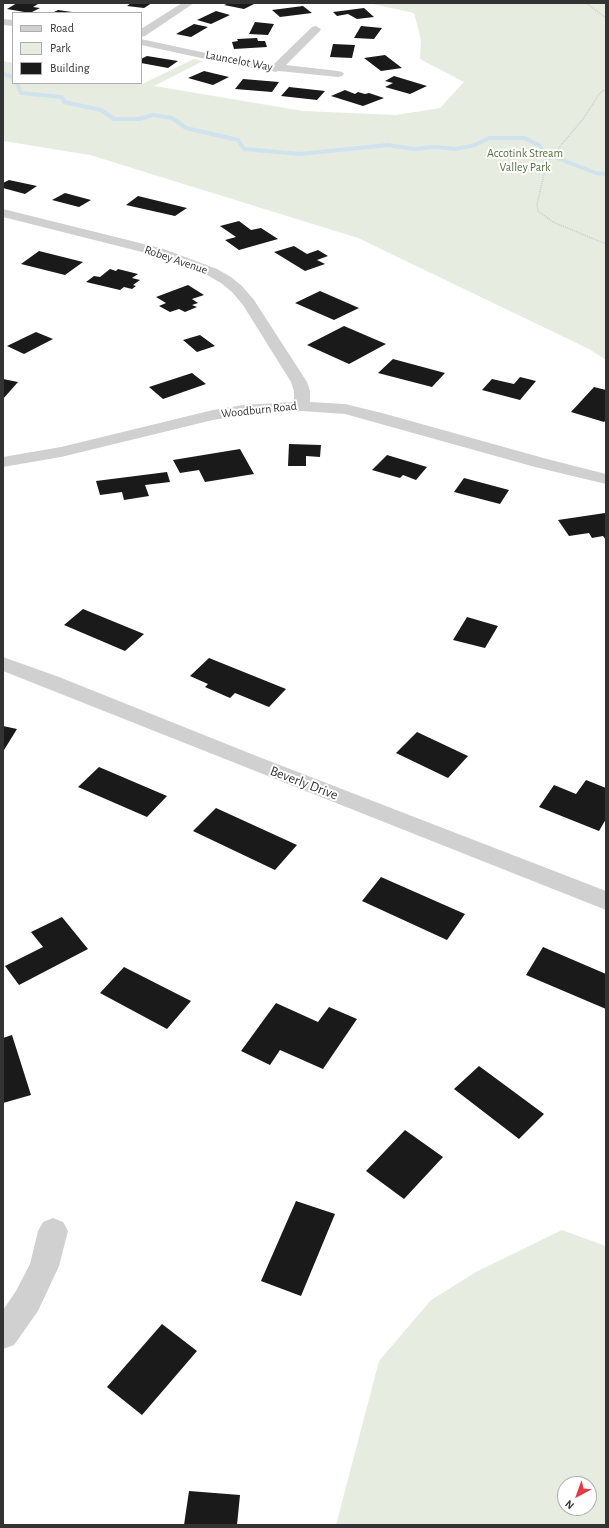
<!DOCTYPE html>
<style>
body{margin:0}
#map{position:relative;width:609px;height:1528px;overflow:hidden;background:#fff;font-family:"Alegreya Sans",sans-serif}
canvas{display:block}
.frame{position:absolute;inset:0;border:4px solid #333;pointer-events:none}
.legend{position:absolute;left:12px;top:12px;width:130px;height:72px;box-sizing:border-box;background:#fff;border:1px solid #adadad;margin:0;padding:5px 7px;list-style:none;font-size:12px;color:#333}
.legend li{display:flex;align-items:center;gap:8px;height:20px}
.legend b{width:20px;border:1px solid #adadad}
.north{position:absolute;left:557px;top:1476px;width:40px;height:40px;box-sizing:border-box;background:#fff;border:1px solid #adadad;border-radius:50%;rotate:221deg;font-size:11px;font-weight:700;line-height:16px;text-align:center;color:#333}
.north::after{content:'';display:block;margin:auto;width:14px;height:18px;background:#e63946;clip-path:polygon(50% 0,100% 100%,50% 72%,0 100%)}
</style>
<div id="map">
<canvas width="609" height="1528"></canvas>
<div class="frame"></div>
<ul class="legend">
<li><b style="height:5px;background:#d0d0d0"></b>Road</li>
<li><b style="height:11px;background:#e6ecdf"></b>Park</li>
<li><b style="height:11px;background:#1a1a1a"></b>Building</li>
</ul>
<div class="north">N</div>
</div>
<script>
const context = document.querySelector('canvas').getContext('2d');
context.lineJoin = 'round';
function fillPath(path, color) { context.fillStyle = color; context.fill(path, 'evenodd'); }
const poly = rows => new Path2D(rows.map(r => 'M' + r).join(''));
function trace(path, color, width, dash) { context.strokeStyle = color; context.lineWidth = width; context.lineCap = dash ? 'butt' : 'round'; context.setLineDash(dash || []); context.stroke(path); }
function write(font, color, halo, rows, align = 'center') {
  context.font = font + ' "Alegreya Sans",sans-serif'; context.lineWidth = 4; context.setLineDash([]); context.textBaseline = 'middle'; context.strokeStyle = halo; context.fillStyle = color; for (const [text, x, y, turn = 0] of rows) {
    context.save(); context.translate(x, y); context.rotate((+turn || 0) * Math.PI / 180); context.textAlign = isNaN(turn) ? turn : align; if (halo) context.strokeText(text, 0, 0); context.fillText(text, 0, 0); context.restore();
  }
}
fillPath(poly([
 [368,3,606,3,606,360,589,349,358,238,90,155,3,141,3,61,13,63,13,83,134,83,142,84,194,59,203,61,154,86,303,111,396,115,440,108,464,82,420,59,421,40,414,13],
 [562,1230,606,1246,606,1525,336,1525,379,1361,431,1300,476,1272],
 [565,1484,589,1484,589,1508,565,1508]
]), '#e6ecdf');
trace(poly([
 [3,74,13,77],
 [17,83,21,93,62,97,64,102,101,110,114,119,139,119,153,115,172,118,186,128,238,140,244,149,300,154,388,145,413,149,436,147,455,149,475,145,489,138,525,138,540,146,544,153,596,173,606,174]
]), '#cfe2ee', 4);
fillPath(poly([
 [17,3,38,4,33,7,40,8,30,13,7,9],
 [131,3,152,3,144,8,127,6],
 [229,3,256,3,244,9,224,5],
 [303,6,312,13,280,17,272,10],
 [364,8,374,17,357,19,348,14,337,16,333,12],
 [58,10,72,12,71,13,52,13],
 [216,11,230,15,211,24,197,20],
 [255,22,274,24,268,35,249,34],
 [194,24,208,27,191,37,176,34],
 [361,26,382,28,374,39,354,38],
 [257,38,258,41,265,41,267,47,234,49,232,42,238,41,237,39],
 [333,44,355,45,352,58,330,57],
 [385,55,402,68,381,71,364,58],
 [147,56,178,61,168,68,141,63,141,59],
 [204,71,229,77,213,85,188,78],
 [394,76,427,86,410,94,385,87,393,83,385,81],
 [243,79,279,82,272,92,235,89],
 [289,87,325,91,317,100,281,96],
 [345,90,355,94,358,92,365,94,369,93,384,98,363,106,331,96],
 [9,180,37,186,25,194,3,188,3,183],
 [65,193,91,200,79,207,52,200],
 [138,196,187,208,175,216,126,205],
 [239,221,251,230,261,228,278,239,239,250,225,240,236,237,220,226],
 [294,246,307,254,318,250,328,256,317,260,325,264,305,271,274,252],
 [39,251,83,262,65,275,21,264],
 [110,269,116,271,118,269,138,274,132,278,140,280,133,285,136,286,132,289,124,287,120,290,86,282,94,276,100,277],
 [188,285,204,295,192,299,198,303,192,305,197,307,185,312,179,309,170,312,159,306,166,303,156,297],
 [320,291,359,308,334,320,295,303],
 [344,326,386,344,349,364,307,345],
 [36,332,53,339,24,354,7,346],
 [200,335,215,346,197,352,183,340],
 [393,359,445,373,432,387,378,373],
 [192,373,206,384,163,399,149,387],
 [520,377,536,381,520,400,482,390,492,379,514,384],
 [3,379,18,382,3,399],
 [594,387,606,390,606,420,604,422,571,412],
 [289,444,321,445,320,457,306,456,306,466,288,466],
 [240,449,254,474,205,482,199,470,180,473,173,460],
 [387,455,427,467,416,480,403,475,400,478,372,470],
 [167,472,170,482,145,485,149,496,124,500,122,492,100,495,96,481],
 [464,478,509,490,500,504,454,492],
 [605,513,606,514,606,540,603,536,592,538,589,533,569,536,558,520],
 [83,609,144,634,125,651,64,625],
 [467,617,498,626,485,648,453,640],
 [209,658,286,689,269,707,235,693,230,698,205,687,208,684,190,676],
 [3,726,17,729,4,750,3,750],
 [417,732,468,756,448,778,396,753],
 [99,767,167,796,147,817,78,787],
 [586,780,606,788,606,819,599,831,539,807,554,785,576,794],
 [216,808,297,845,275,870,193,831],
 [381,877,465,914,447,940,362,901],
 [62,917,88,949,19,985,5,966,43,947,31,932],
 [543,947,606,974,606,1009,526,975],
 [124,967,191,1001,167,1029,100,993],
 [276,1003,318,1022,329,1007,357,1019,323,1069,280,1050,270,1065,241,1051],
 [12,1035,31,1095,3,1103,3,1038],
 [479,1066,544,1114,519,1139,454,1089],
 [405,1130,443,1157,404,1199,366,1171],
 [296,1201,335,1214,301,1296,261,1281],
 [162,1324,197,1351,142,1415,107,1387],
 [189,1491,240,1495,237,1525,184,1525]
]), '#1a1a1a');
trace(poly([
 [586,3,606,18],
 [606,89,600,93,583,119,547,162,537,204,538,211,553,222,606,244]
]), '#cdcdcd', 1.5, [1, 1]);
fillPath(poly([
 [182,3,194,3,145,36,141,37,141,29,182,3],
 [3,19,13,20,13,26,3,25,3,19],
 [316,26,321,29,320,31,286,65,338,71,342,72,344,74,342,76,338,77,279,71,275,72,270,70,243,67,141,45,141,39,243,61,274,64,312,27,316,26],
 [3,209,164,249,217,269,231,277,242,286,254,300,307,382,310,391,310,402,345,404,382,413,547,459,606,474,606,484,535,467,345,414,302,411,243,415,213,420,61,457,3,467,3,457,61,447,213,410,243,405,294,402,294,391,291,382,243,305,232,292,221,283,207,275,154,255,3,217,3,209],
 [3,657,59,677,259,757,606,891,606,910,3,671,3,657],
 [53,1218,63,1222,68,1231,59,1266,38,1311,14,1345,3,1349,3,1310,16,1291,30,1264,38,1231,43,1222,53,1218]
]), '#d0d0d0');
write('12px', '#333', '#fff', [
 ["Launcelot Way",239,61,11],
 ["Robey Avenue",176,260,19],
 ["Woodburn Road",259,410,-6]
]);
write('12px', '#56703f', '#fff', [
 ["Accotink Stream",525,153],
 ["Valley Park",525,167]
]);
write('14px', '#333', '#fff', [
 ["Beverly Drive",304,783,21]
]);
</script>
